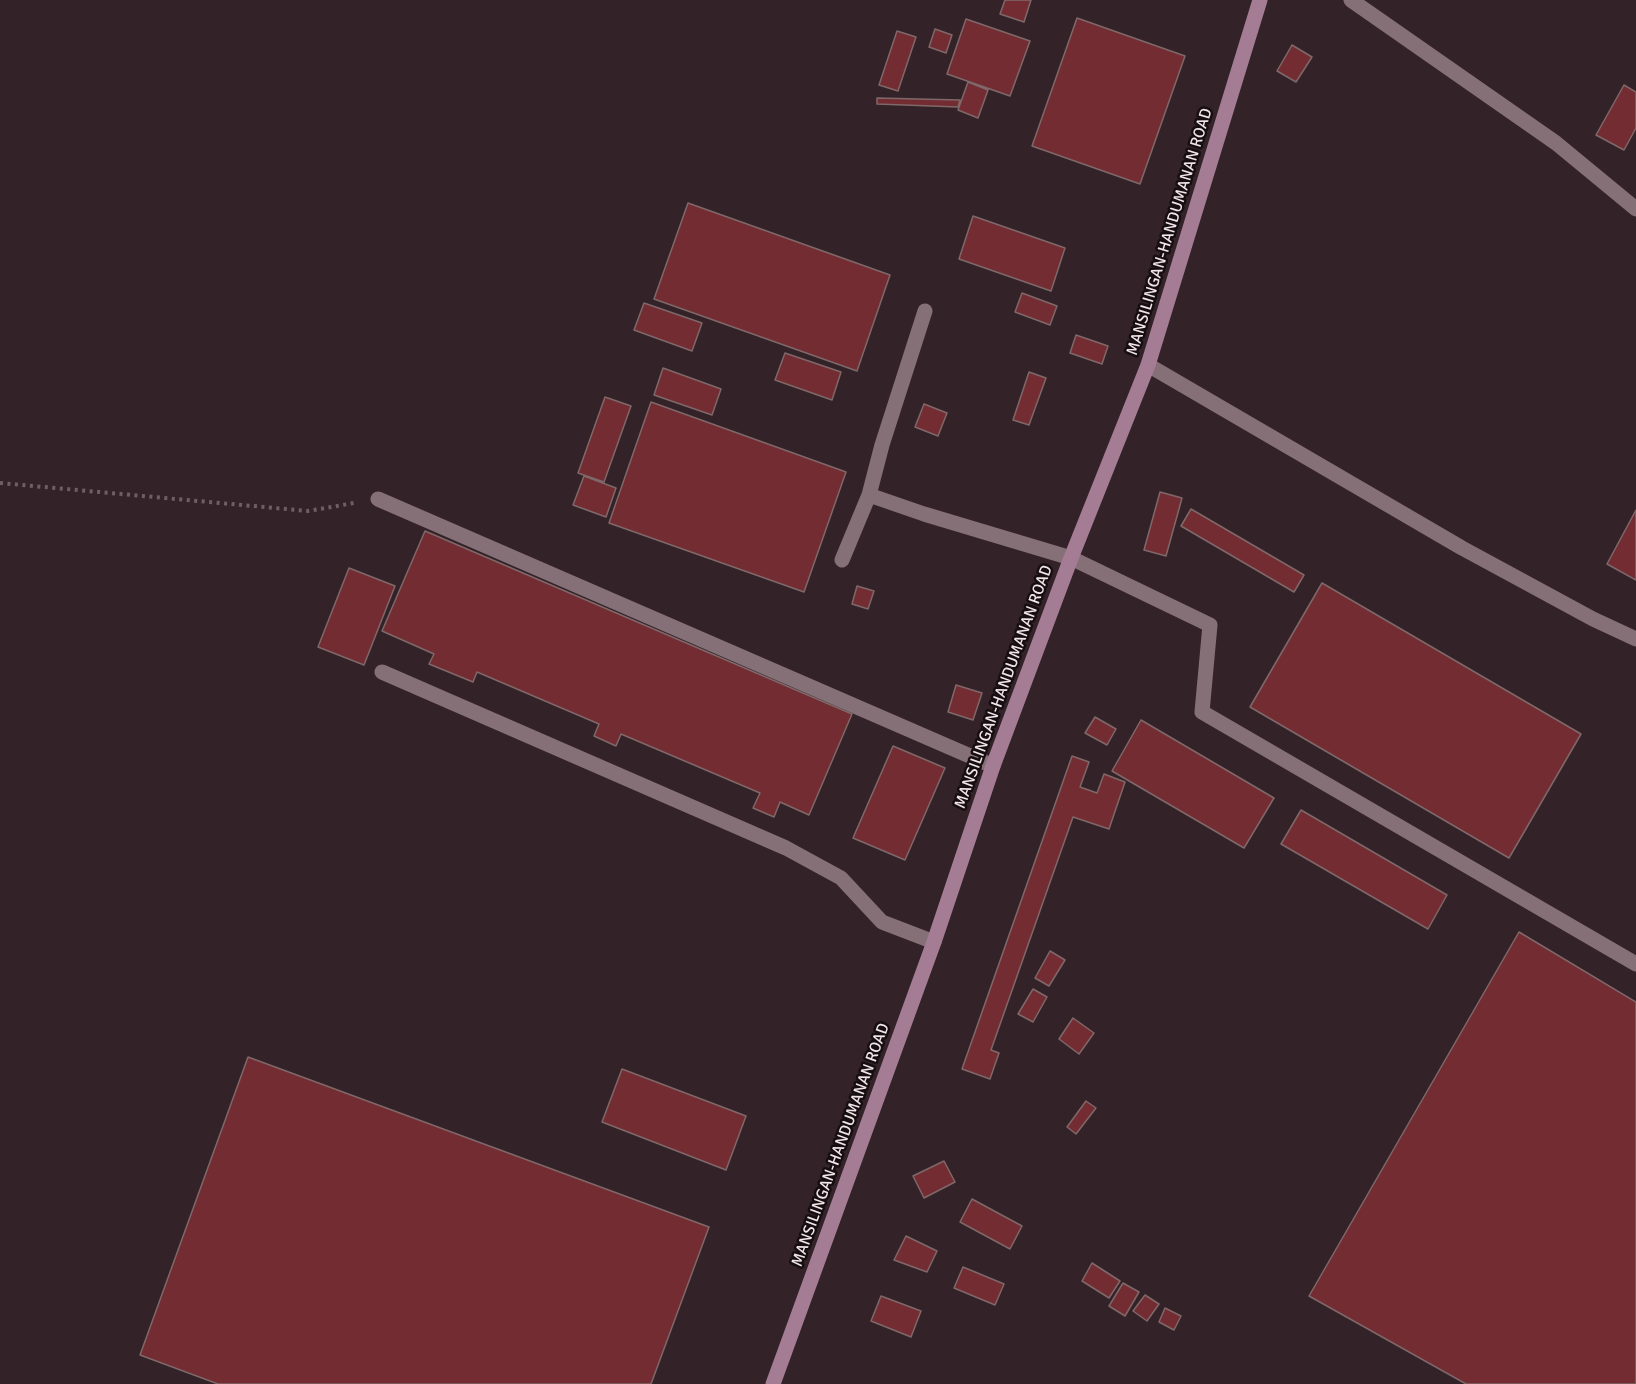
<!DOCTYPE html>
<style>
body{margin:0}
canvas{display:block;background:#332228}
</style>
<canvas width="1636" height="1384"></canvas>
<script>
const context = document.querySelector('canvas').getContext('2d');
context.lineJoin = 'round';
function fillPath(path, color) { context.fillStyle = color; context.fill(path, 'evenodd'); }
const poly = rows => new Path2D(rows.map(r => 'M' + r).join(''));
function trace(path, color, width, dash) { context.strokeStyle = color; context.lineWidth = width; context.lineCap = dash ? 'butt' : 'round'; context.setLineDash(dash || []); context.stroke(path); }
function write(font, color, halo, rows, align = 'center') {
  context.font = font + ' Signika,sans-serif'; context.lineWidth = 5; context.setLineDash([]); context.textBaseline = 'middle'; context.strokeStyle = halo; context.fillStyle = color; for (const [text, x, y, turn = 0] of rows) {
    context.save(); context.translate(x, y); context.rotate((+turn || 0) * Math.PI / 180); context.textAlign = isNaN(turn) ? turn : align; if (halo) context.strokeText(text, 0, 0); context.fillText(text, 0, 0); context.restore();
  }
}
const building = poly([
 [1005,0,1031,0,1024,22,1000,14,1005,0],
 [1077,18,1185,56,1140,184,1032,146,1077,18],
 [966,19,1030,41,1010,96,947,74,966,19],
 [935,29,952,35,946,53,929,47,935,29],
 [897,31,916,37,898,91,879,85,897,31],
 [1292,45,1312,57,1296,82,1277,71,1292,45],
 [968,82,988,90,978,118,958,110,968,82],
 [1624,85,1636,92,1636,128,1624,150,1596,135,1624,85],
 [877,98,960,100,958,107,877,104,877,98],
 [688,203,890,275,857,371,654,299,688,203],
 [973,216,1065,248,1051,291,959,259,973,216],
 [1022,293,1057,306,1050,325,1015,312,1022,293],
 [644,303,702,323,692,351,634,330,644,303],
 [1076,335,1108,346,1102,364,1070,353,1076,335],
 [785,353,841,372,832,400,775,380,785,353],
 [663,368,721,389,712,415,654,395,663,368],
 [1029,372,1046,378,1029,425,1013,420,1029,372],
 [605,397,631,406,604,482,578,473,605,397],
 [651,402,846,472,804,592,609,523,651,402],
 [924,404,947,413,938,436,915,427,924,404],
 [584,476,616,488,606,517,573,505,584,476],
 [1160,492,1182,498,1166,556,1144,550,1160,492],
 [1191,509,1304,575,1294,592,1181,526,1191,509],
 [1636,510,1636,580,1607,564,1636,510],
 [425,531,852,714,809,815,780,802,774,817,753,808,760,793,621,734,616,746,594,736,599,724,477,672,473,682,429,664,434,654,382,631,425,531],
 [349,568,395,586,364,665,318,647,349,568],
 [1322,583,1581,734,1509,858,1250,707,1322,583],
 [857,586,874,591,868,609,852,604,857,586],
 [956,685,982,693,973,720,948,712,956,685],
 [1095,717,1116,729,1107,745,1085,733,1095,717],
 [1141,720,1274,798,1244,848,1112,771,1141,720],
 [893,746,945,768,905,860,853,838,893,746],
 [1072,756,1089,762,1080,787,1097,793,1104,774,1125,782,1109,829,1073,817,991,1050,999,1053,990,1079,962,1069,1072,756],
 [1301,810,1447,895,1428,929,1281,844,1301,810],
 [1519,932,1636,1002,1636,1384,1466,1384,1309,1296,1519,932],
 [1050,951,1065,960,1049,986,1035,978,1050,951],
 [1033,989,1047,997,1033,1022,1018,1014,1033,989],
 [1073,1018,1094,1033,1079,1054,1059,1039,1073,1018],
 [248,1057,709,1227,651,1384,218,1384,140,1355,248,1057],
 [622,1069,746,1116,726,1170,602,1122,622,1069],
 [1086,1101,1096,1108,1076,1134,1067,1127,1086,1101],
 [944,1161,955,1182,924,1198,913,1176,944,1161],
 [972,1199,1022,1226,1010,1249,960,1222,972,1199],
 [906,1236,937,1251,927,1272,894,1260,906,1236],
 [1092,1263,1120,1281,1109,1298,1082,1281,1092,1263],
 [963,1267,1004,1284,995,1305,954,1288,963,1267],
 [1123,1283,1139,1292,1125,1316,1109,1306,1123,1283],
 [1145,1295,1159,1304,1147,1321,1133,1311,1145,1295],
 [881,1296,921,1311,911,1337,871,1321,881,1296],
 [1165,1308,1181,1316,1174,1330,1159,1322,1165,1308]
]);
fillPath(building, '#742c33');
trace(building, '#7f6869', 1.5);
trace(poly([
 [0,483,308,511,354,503]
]), '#6f5f65', 4, [3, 4.5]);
trace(poly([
 [925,311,882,445,869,495,924,514,1071,558,1210,625,1202,712,1636,964],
 [1148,365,1462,548,1593,619,1636,639],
 [378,499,993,766],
 [842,560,869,495],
 [382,672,786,848,841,878,882,922,934,942]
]), '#867077', 15);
trace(poly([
 [1351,0,1556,143,1636,209]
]), '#867077', 15);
trace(poly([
 [773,1384,934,942,993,766,1071,558,1148,365,1260,0]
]), '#a47d94', 15);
write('16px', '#f1e5e9', '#160e11', [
 ["MANSILINGAN-HANDUMANAN ROAD",1170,232,-73],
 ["MANSILINGAN-HANDUMANAN ROAD",1004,687,-70],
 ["MANSILINGAN-HANDUMANAN ROAD",841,1145,-70]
]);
</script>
